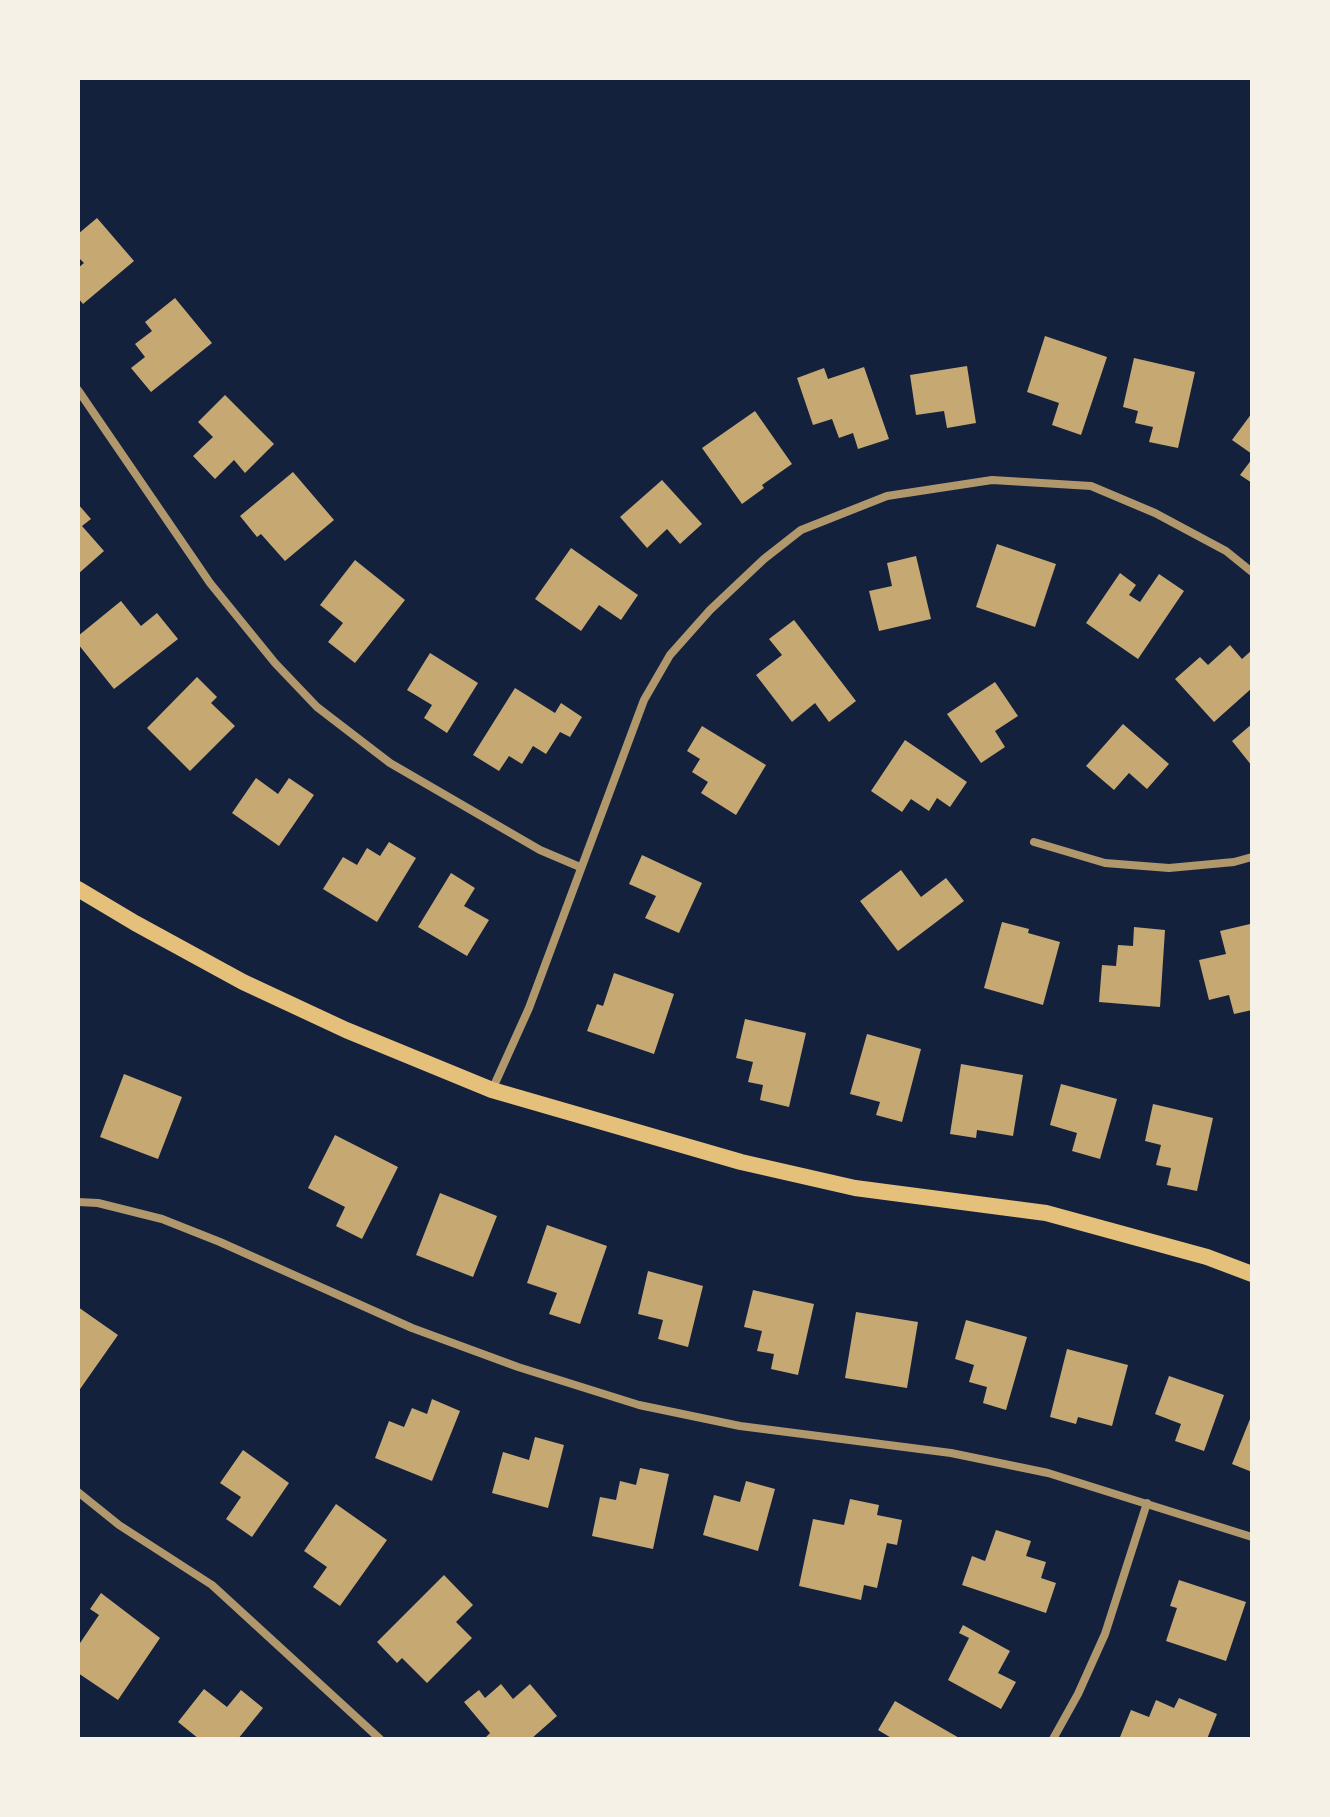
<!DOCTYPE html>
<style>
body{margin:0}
#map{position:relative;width:1330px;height:1817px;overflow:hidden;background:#14213d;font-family:Inter,sans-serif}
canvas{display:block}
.frame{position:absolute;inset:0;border:80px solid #f6f1e7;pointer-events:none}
</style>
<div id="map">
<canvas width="1330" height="1817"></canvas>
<div class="frame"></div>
</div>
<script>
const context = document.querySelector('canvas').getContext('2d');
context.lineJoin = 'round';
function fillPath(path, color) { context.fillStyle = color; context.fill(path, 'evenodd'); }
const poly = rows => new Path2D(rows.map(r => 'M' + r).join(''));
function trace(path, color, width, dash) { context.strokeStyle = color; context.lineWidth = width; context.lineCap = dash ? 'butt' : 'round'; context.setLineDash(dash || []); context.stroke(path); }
fillPath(poly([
 [97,218,134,261,83,304,78,298,78,268,84,263,78,257,78,234],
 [175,298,212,343,151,392,131,368,145,357,135,344,152,331,145,322],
 [1045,336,1107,357,1081,435,1052,425,1059,403,1027,392],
 [1134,358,1195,372,1178,448,1149,442,1153,427,1135,423,1138,411,1123,407],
 [967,366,976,423,947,428,944,411,916,415,910,375],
 [864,367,889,439,858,449,853,433,839,438,832,419,813,425,797,378,824,368,828,379],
 [225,395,274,444,245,473,234,460,215,479,193,456,213,437,198,422],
 [755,411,792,464,762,485,764,488,742,504,702,448],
 [1252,413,1252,454,1232,440],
 [1252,459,1252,483,1240,475],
 [293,472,334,520,285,561,261,534,257,537,240,516],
 [662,480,702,524,680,544,667,529,647,548,620,517],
 [78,504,91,519,82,526,104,551,78,574],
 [997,544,1056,564,1035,627,976,607],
 [571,548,638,595,621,620,599,605,581,631,535,599],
 [916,556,931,619,879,631,869,591,892,586,887,563],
 [355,560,405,600,355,663,328,642,343,623,320,605],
 [1120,573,1136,585,1129,595,1140,602,1159,574,1184,591,1138,659,1086,623],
 [121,601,141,626,157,613,178,639,114,689,78,644,78,636],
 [794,620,856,701,829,722,815,703,792,722,756,675,782,655,769,639],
 [1230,645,1242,659,1252,650,1252,688,1214,722,1175,679,1200,657,1208,665],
 [430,653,478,683,447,733,424,718,432,705,407,690],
 [197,677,217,697,211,703,235,726,190,771,147,728],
 [995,682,1018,716,995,731,1005,747,981,763,947,714],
 [515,688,555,713,561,703,582,717,570,737,560,732,546,754,533,746,522,764,509,756,499,771,473,755],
 [1123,724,1169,764,1147,789,1129,773,1114,790,1086,766],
 [1252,724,1252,766,1232,741],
 [702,726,766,765,736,815,701,793,708,782,692,772,700,759,687,751],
 [905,740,967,782,950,807,937,798,929,811,911,799,902,812,871,791],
 [256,778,278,794,289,778,314,795,279,846,232,813],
 [389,842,416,858,377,922,323,889,343,857,357,865,367,848,380,856],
 [642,855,702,883,679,933,645,918,656,896,629,884],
 [901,870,921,897,946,878,964,901,898,951,860,901],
 [451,873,475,888,464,906,489,920,467,956,418,927],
 [1002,922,1029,929,1028,933,1060,942,1043,1005,984,988],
 [1250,924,1252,1010,1234,1014,1229,995,1209,1000,1199,960,1226,954,1220,931],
 [1134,927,1165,930,1160,1007,1099,1002,1102,965,1116,966,1118,945,1133,946],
 [614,973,674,994,654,1054,587,1031,597,1004,603,1006],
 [745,1019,806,1033,789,1107,760,1100,763,1085,748,1082,753,1062,736,1058],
 [867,1034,921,1049,902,1122,876,1115,880,1102,850,1094],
 [961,1064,1023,1075,1013,1136,977,1130,976,1138,950,1134],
 [124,1074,182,1097,158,1159,100,1137],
 [1061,1084,1117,1099,1100,1159,1072,1151,1077,1133,1050,1125],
 [1153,1104,1213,1118,1197,1191,1167,1185,1171,1168,1156,1165,1161,1145,1145,1141],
 [335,1135,398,1167,362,1239,336,1226,345,1207,308,1188],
 [440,1193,497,1216,473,1277,416,1255],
 [547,1225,607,1246,580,1324,549,1314,557,1293,527,1283],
 [648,1271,703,1286,688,1347,658,1339,663,1320,638,1314],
 [753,1290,814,1304,798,1375,771,1369,774,1354,757,1351,762,1331,744,1327],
 [78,1307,118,1335,78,1392],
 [856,1312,918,1322,907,1388,845,1378],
 [966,1320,1027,1337,1006,1410,983,1403,987,1387,969,1382,974,1365,955,1359],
 [1067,1349,1128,1365,1112,1426,1078,1417,1076,1424,1050,1417],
 [1169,1376,1224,1395,1204,1451,1175,1441,1181,1424,1155,1414],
 [432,1399,460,1411,432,1481,375,1458,389,1421,404,1427,412,1408,427,1414],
 [1252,1414,1252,1472,1232,1464],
 [535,1437,564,1445,548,1508,492,1493,503,1452,529,1460],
 [243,1450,289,1483,252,1537,226,1519,241,1497,220,1483],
 [640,1468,669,1474,653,1549,592,1536,600,1497,616,1500,620,1481,636,1485],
 [746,1481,775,1489,758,1551,703,1535,714,1495,740,1502],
 [850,1499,879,1505,877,1515,902,1520,897,1545,887,1543,877,1588,864,1585,861,1600,799,1586,813,1519,844,1525],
 [336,1504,387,1540,340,1606,313,1587,327,1567,304,1551],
 [996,1530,1031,1541,1026,1556,1046,1562,1041,1578,1056,1583,1046,1613,962,1585,972,1556,985,1561],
 [444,1575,473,1605,456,1622,472,1638,427,1683,402,1658,397,1663,377,1642],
 [1179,1580,1246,1602,1226,1661,1166,1641,1177,1608,1170,1606],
 [101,1593,160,1638,118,1700,78,1673,78,1646,99,1615,90,1609],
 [963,1625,1010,1651,998,1673,1016,1682,1001,1709,948,1680,969,1638,959,1633],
 [501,1684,513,1699,530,1684,557,1716,531,1739,484,1739,490,1733,464,1702,479,1690,485,1698],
 [204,1689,227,1707,241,1690,263,1708,238,1739,199,1739,178,1722],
 [1179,1698,1217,1714,1207,1739,1125,1739,1120,1737,1131,1710,1149,1717,1156,1700,1174,1708],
 [895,1701,961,1739,893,1739,878,1730]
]), '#c6a872');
trace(poly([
 [78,390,210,583,275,663,317,707,390,763,540,850,580,867],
 [1034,842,1105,863,1169,868,1234,862,1252,857],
 [492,1090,529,1008,644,700,670,655,710,610,764,559,801,530,887,496,992,480,1091,486,1155,513,1226,551,1252,572],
 [78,1202,98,1203,162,1219,220,1242,412,1328,518,1367,639,1405,740,1426,951,1453,1048,1473,1252,1537],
 [78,1492,119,1525,212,1585,380,1739],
 [1053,1739,1078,1694,1105,1634,1147,1503]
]), '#b1986c', 8);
trace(poly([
 [78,889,135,923,243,982,346,1030,492,1090,741,1162,855,1188,1046,1213,1207,1257,1252,1274]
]), '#e5c07b', 16);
</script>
